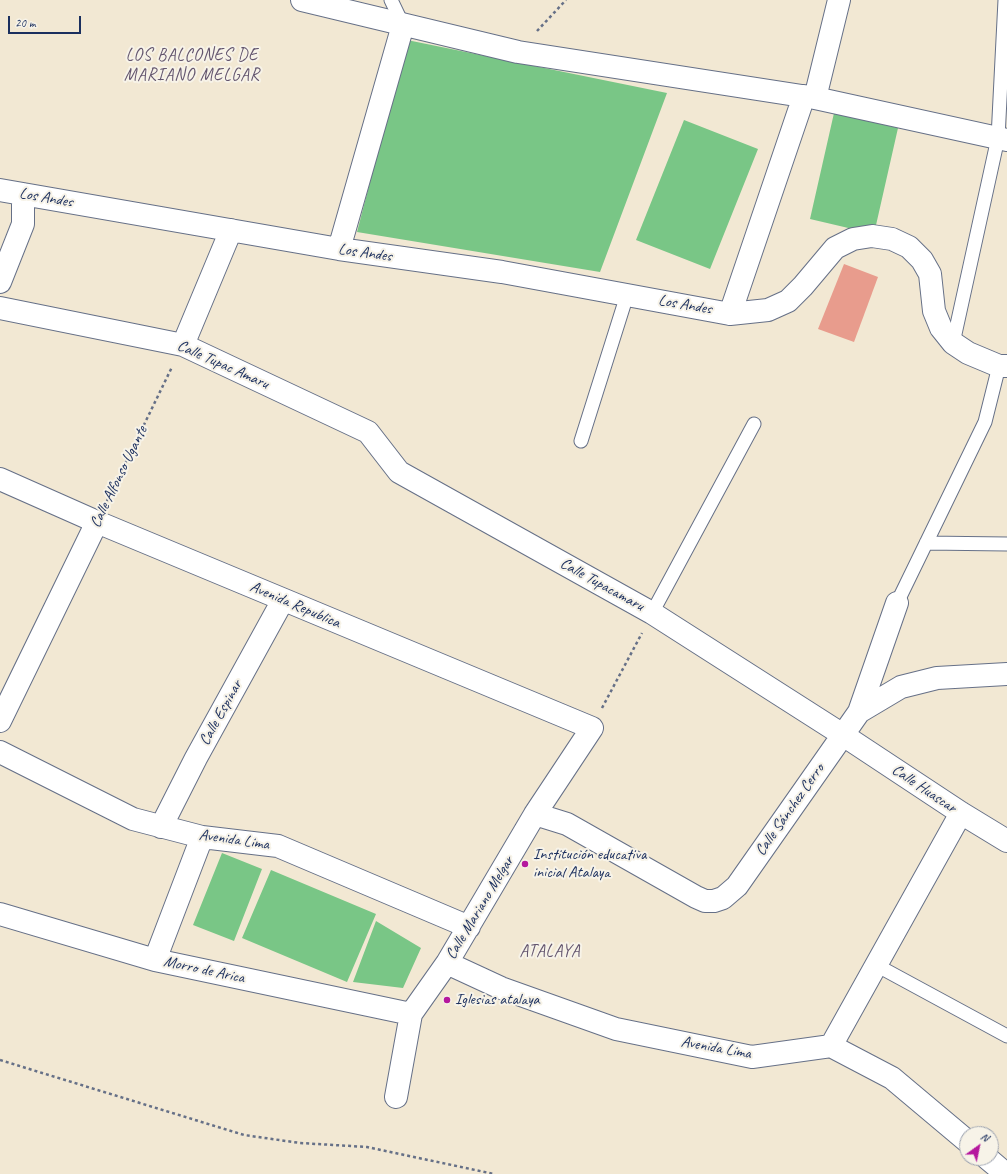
<!DOCTYPE html>
<meta charset="utf-8">
<style>
body{margin:0}
#map{position:relative;width:1007px;height:1174px;overflow:hidden;background:#f2e8d3;font-family:Caveat,sans-serif}
canvas{display:block}
.north{position:absolute;left:959px;top:1126px;width:40px;height:40px;box-sizing:border-box;background:#f7f3e8;border:1px solid #9fa5b1;border-radius:50%;rotate:33deg;font-size:11px;font-weight:700;line-height:16px;text-align:center;color:#1b2f5e}
.north::after{content:'';display:block;margin:auto;width:14px;height:18px;background:#b5179e;clip-path:polygon(50% 0,100% 100%,50% 72%,0 100%)}
.scale{position:absolute;left:8px;top:16px;width:73px;height:18px;box-sizing:border-box;border:2px solid #1b2f5e;border-top:0;padding-left:5px;font-size:12px;line-height:14px;white-space:nowrap;color:#1b2f5e;-webkit-text-stroke:3px #f7f3e8;paint-order:stroke}
</style>
<div id="map">
<canvas width="1007" height="1174"></canvas>
<div class="north">N</div>
<div class="scale">20 m</div>
</div>
<script>
const context = document.querySelector('canvas').getContext('2d');
context.lineJoin = 'round';
function fillPath(path, color) { context.fillStyle = color; context.fill(path, 'evenodd'); }
const poly = rows => new Path2D(rows.map(r => 'M' + r).join(''));
function trace(path, color, width, dash) { context.strokeStyle = color; context.lineWidth = width; context.lineCap = dash ? 'butt' : 'round'; context.setLineDash(dash || []); context.stroke(path); }
function write(font, color, halo, rows, align = 'center') {
  context.font = font + ' Caveat,sans-serif'; context.lineWidth = 4; context.setLineDash([]); context.textBaseline = 'middle'; context.strokeStyle = halo; context.fillStyle = color; for (const [text, x, y, turn = 0] of rows) {
    context.save(); context.translate(x, y); context.rotate((+turn || 0) * Math.PI / 180); context.textAlign = isNaN(turn) ? turn : align; if (halo) context.strokeText(text, 0, 0); context.fillText(text, 0, 0); context.restore();
  }
}
fillPath(poly([
 [407,40,667,93,600,272,357,232],
 [834,113,898,128,874,234,810,219],
 [684,120,758,149,710,269,636,240],
 [222,853,262,869,234,941,193,925],
 [271,870,376,914,347,982,242,938],
 [376,921,421,948,403,988,353,982]
]), '#79c686');
fillPath(poly([
 [844,264,878,277,854,342,818,329]
]), '#e89c8d');
const service = poly([
 [391,0,403,25],
 [953,343,998,138,1005,0],
 [581,441,627,295],
 [926,543,1007,544],
 [897,603,985,422,999,366],
 [652,613,754,424],
 [876,965,1007,1036]
]);
const minor = poly([
 [302,0,518,52,815,98,1007,140],
 [815,98,839,0],
 [0,190,339,249,502,272,730,314,768,310,788,301,803,286,835,248,853,239,872,236,892,239,909,247,922,260,930,274,934,311,941,328,953,343,968,353,999,366,1007,366],
 [339,249,403,25],
 [0,282,23,224,23,194],
 [0,308,183,345,368,432,399,472,652,613,843,735,961,813,1007,841],
 [730,314,804,96],
 [183,345,231,230],
 [0,479,97,522,592,728,535,814,447,963,411,1014,396,1097],
 [859,712,901,687,937,678,1007,674],
 [0,721,97,522],
 [0,752,133,819,202,837,278,846,469,927],
 [535,814,567,824,696,897,705,901,714,901,723,898,737,886,859,712,897,603],
 [161,827,196,758,283,600],
 [0,914,155,960,411,1014],
 [155,960,202,837],
 [447,963,501,988,616,1029,752,1057,831,1046,892,1078,967,1141],
 [831,1046,961,813],
 [987,1158,1006,1174]
]);
trace(service, '#667087', 15);
trace(minor, '#667087', 24);
trace(poly([
 [537,31,566,0],
 [107,501,172,367],
 [602,708,642,633],
 [0,1060,244,1135,300,1143,367,1147,494,1174]
]), '#667087', 2.5, [3, 3]);
trace(service, '#fff', 13);
trace(minor, '#fff', 22);
for (const [x, y, r, color] of [
 [525,864,4,"#b5179e"],
 [447,1000,4,"#b5179e"]
]) { const dot = new Path2D(); dot.arc(x, y, r, 0, 2 * Math.PI); context.fillStyle = color; context.fill(dot); trace(dot, '#f7f3e8', 1.5); }
write('16px', '#1b2f5e', '#f7f3e8', [
 ["Los Andes",46,198,10],
 ["Los Andes",365,253,8],
 ["Los Andes",685,305,10],
 ["Calle Tupac Amaru",223,365,24],
 ["Calle Alfonso Ugante",119,477,-64],
 ["Calle Tupacamaru",602,585,29],
 ["Avenida Republica",295,605,23],
 ["Calle Espinar",221,713,-61],
 ["Calle Huascar",924,789,34],
 ["Calle Sánchez Cerro",790,810,-55],
 ["Avenida Lima",234,840,8],
 ["Calle Mariano Melgar",480,908,-59],
 ["Morro de Arica",204,970,12],
 ["Avenida Lima",716,1048,10]
]);
write('16px', '#1b2f5e', '#f7f3e8', [
 ["Institución educativa",533,855],
 ["inicial Atalaya",533,873],
 ["Iglesias atalaya",455,1000]
], 'left');
context.letterSpacing = '1px';
write('17px', '#63556e', '#f7f3e8', [
 ["LOS BALCONES DE",192,56],
 ["MARIANO MELGAR",192,76],
 ["ATALAYA",550,952]
]);
context.letterSpacing = '0px';
</script>
